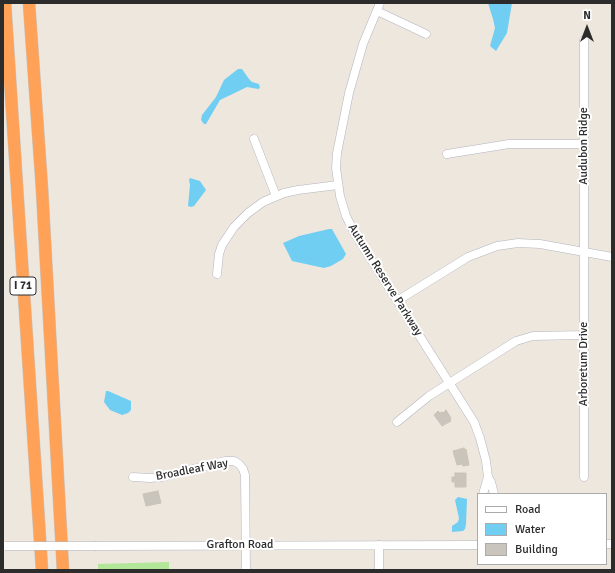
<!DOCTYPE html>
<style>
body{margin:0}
#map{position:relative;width:615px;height:573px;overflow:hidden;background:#eee7de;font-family:Signika,sans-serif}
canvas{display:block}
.frame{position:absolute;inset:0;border:4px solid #2c2c2c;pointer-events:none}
.legend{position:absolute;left:477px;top:493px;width:130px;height:72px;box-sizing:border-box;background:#fff;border:1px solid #ababab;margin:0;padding:5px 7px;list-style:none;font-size:12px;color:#2c2c2c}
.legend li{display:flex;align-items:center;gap:8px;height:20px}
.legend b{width:20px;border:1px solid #ababab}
.north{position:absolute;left:567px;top:8px;width:40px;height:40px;-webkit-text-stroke:3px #fff;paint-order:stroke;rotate:0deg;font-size:11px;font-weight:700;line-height:16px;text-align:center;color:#2c2c2c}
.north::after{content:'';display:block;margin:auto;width:14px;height:18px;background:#2c2c2c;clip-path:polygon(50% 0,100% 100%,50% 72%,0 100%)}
</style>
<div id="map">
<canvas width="615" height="573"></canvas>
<div class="frame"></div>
<ul class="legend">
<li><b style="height:5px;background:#fff"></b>Road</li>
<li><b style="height:11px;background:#6fcef2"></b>Water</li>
<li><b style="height:11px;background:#c9c5bc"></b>Building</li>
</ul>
<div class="north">N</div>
</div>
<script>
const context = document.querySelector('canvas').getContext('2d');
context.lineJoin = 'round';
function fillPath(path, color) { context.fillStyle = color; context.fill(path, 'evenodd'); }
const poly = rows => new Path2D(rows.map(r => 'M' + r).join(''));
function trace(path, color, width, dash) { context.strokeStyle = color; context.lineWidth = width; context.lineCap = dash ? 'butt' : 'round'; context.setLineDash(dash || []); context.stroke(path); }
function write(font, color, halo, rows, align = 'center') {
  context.font = font + ' Signika,sans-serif'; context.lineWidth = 4; context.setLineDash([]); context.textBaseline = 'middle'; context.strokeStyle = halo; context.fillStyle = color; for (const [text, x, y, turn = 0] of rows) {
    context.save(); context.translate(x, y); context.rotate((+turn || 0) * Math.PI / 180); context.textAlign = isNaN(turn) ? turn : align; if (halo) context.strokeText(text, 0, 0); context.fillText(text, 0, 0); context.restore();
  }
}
fillPath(poly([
 [169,562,169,570,98,570,98,564]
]), '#b2e699');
fillPath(poly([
 [488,3,512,3,507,33,496,51,490,46,495,28,493,19],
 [238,69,242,69,249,79,252,82,259,84,260,88,258,89,247,87,220,100,206,124,204,124,201,120,202,115,216,97,224,80],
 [190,178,200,181,206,190,194,206,191,207,188,206,190,185,189,180],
 [329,229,332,229,346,254,343,259,331,266,324,268,292,261,283,243,299,236],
 [106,391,108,391,131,401,131,410,128,413,122,415,110,410,104,402],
 [458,497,467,499,466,524,465,529,463,531,452,532,452,526,458,522,459,518,455,500]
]), '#6fcef2');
const building = poly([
 [446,410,451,418,450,419,451,421,442,426,434,415,438,411,440,413,442,412,443,413,446,410],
 [464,448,465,450,466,449,469,465,463,466,462,464,457,465,453,451,464,448],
 [455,473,466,473,466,487,455,487,455,482,452,482,452,477,455,477,455,473],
 [158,491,161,503,146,506,143,494,158,491]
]);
fillPath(building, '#c9c5bc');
trace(building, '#cac3b7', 1);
const minor = poly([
 [380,3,363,44,349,93,337,153,336,168,340,196,346,216,355,234,474,422,480,438,486,461,488,477,483,494],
 [377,11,426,34],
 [584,40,584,477],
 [254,139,276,196],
 [447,154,509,144,584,144],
 [217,274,219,254,222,245,234,227,248,213,263,202,284,193,298,190,338,185],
 [397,301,468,257,497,246,518,243,540,244,612,257],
 [397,422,429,396,516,341,533,336,584,335],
 [133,477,150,478,162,477,225,461,234,461,239,464,243,469,245,475,246,570],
 [488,477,491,482,494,494],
 [606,544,612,544],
 [379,545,379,570],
 [96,546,478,545]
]);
const highway = poly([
 [5,3,42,570],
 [29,3,42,189,63,570]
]);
trace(minor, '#b2b4c0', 9);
trace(highway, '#c8c8c8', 13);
trace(minor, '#fff', 8);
trace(highway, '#ffa258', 12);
const minorBridge = poly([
 [5,546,96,546]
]);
trace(minorBridge, '#b2b4c0', 9, []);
trace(minorBridge, '#fff', 8);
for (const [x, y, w] of [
 [23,286,26]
]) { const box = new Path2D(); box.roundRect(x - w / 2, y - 9, w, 18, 3); context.fillStyle = '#fff'; context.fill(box); trace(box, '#2c2c2c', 1); }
write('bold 11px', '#2c2c2c', null, [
 ["I 71",23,286]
]);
write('12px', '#2c2c2c', '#fff', [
 ["Audubon Ridge",584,146,-90],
 ["Autumn Reserve Parkway",385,280,58],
 ["Arboretum Drive",584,364,-90],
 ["Broadleaf Way",192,470,-11],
 ["Grafton Road",240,545]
]);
</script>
